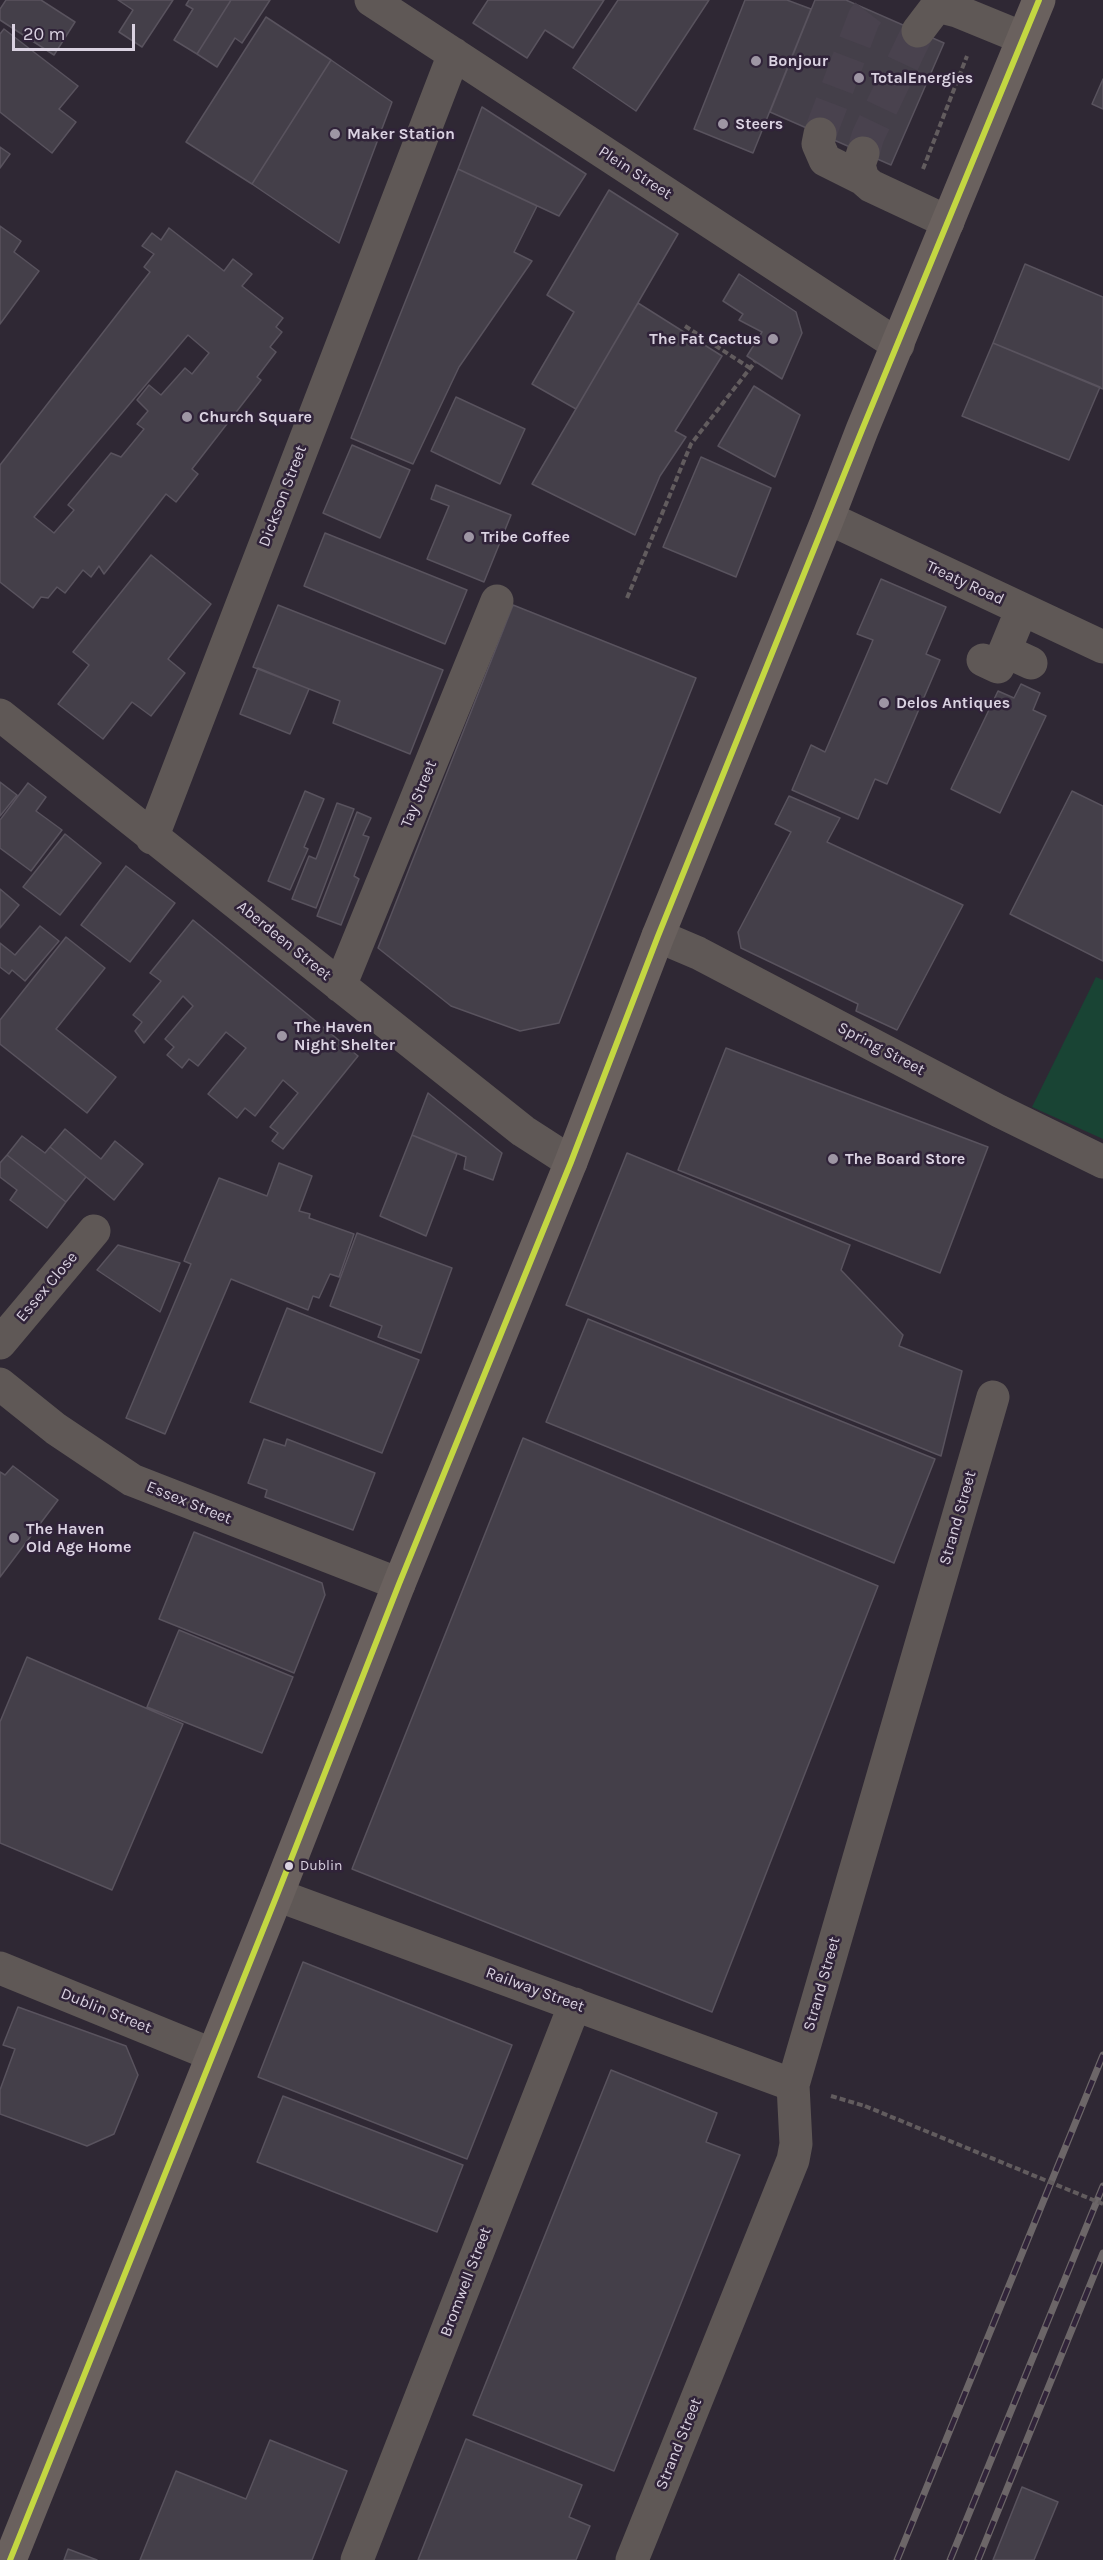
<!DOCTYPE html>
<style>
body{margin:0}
#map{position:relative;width:1103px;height:2560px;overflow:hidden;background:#2f2834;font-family:Karla,sans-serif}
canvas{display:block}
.scale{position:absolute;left:12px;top:24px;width:123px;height:27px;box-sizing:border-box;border:3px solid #dad2e1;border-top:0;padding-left:8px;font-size:18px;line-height:21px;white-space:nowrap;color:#dad2e1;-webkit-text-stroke:4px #302339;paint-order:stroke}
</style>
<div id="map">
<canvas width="1103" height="2560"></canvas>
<div class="scale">20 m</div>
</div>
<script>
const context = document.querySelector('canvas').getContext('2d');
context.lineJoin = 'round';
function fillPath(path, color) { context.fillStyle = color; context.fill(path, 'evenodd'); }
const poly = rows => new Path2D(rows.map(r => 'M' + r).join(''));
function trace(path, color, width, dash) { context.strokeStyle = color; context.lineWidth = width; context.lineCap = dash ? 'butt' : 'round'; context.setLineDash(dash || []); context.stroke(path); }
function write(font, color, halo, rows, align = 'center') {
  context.font = font + ' Karla,sans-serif'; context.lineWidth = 5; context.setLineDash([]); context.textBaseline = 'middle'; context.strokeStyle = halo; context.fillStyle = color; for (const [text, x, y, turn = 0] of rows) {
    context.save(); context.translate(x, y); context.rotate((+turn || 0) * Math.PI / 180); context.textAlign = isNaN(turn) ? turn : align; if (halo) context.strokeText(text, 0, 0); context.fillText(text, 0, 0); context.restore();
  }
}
fillPath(poly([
 [1096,977,1103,980,1103,1139,1032,1107]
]), '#194434');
const building = poly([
 [6,0,41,0,75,22,54,55,0,20,0,9,6,0],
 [118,0,173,0,142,47,119,32,133,10,118,0],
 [189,0,231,0,197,54,174,40,193,9,186,5,189,0],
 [231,0,270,0,242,43,235,38,217,67,197,54,231,0],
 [488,0,604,0,573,48,545,30,527,58,473,23,488,0],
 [618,0,709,0,636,111,573,68,618,0],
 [745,0,787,0,811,9,753,153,694,129,745,0],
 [815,0,846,0,944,43,891,165,770,112,815,0],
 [266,17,331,60,252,184,186,142,266,17],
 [4,29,78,86,59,109,76,122,52,153,0,112,0,34,4,29],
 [331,60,392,102,339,243,252,184,331,60],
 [1103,79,1103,109,1092,104,1103,79],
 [482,107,586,174,559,216,458,169,482,107],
 [0,147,10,154,0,168,0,147],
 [458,169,537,206,514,252,532,261,459,367,413,464,351,438,458,169],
 [609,190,678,234,576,409,532,384,574,312,547,295,609,190],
 [0,226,21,241,14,252,39,271,0,324,0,226],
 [169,228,224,271,233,259,252,274,242,286,283,318,276,327,282,332,270,347,276,352,257,377,261,380,192,469,198,474,176,502,166,494,104,574,99,566,91,577,83,570,65,593,57,587,48,598,41,597,33,608,0,582,0,465,150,272,144,267,154,254,142,246,152,233,161,240,169,228],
 [188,335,209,353,192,374,185,368,161,395,149,385,137,400,148,411,137,424,144,429,121,457,111,453,68,505,74,510,54,533,34,517,188,335],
 [1025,264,1103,297,1103,389,993,343,1025,264],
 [739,274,796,312,802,333,782,379,747,356,762,332,739,320,743,314,723,301,739,274],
 [638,303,722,356,675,431,686,437,660,476,635,535,532,484,638,303],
 [993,343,1100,387,1069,460,962,416,993,343],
 [754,386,800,415,775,477,718,446,754,386],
 [456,397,525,429,500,484,431,451,456,397],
 [352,445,410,470,380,538,323,513,352,445],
 [701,457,771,488,736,577,663,547,701,457],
 [436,485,511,515,484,582,427,559,449,506,431,499,436,485],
 [325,533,467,590,445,644,304,586,325,533],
 [151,555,211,604,168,659,185,673,151,716,132,702,103,739,58,704,89,665,73,652,151,555],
 [881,579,946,607,926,654,940,660,887,784,875,779,858,819,792,790,811,745,825,752,873,640,857,634,881,579],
 [278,605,443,670,410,754,333,723,340,701,253,667,278,605],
 [513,605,696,678,559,1023,520,1031,451,1006,378,948,513,605],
 [258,668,309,689,290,734,240,714,258,668],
 [1021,684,1040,693,1033,710,1046,716,1000,813,951,789,998,691,1014,698,1021,684],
 [0,782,17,795,0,816,0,782],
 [28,783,46,797,36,811,62,830,31,871,0,848,0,820,28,783],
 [305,791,324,799,304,847,308,849,290,890,268,881,305,791],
 [1072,791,1103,806,1103,961,1010,914,1072,791],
 [789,796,840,818,827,842,963,905,897,1030,856,1011,858,1004,741,948,738,932,791,832,775,824,789,796],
 [337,803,354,809,316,908,292,899,309,856,316,859,337,803],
 [357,812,371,818,363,835,369,837,354,876,359,879,341,925,317,916,357,812],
 [65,834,101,863,60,915,23,887,65,834],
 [126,866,175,903,130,962,81,925,126,866],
 [0,889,19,905,0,928,0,889],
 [193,920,358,1056,283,1149,272,1141,278,1133,270,1127,298,1093,283,1080,255,1116,245,1108,237,1118,208,1094,246,1048,226,1032,198,1066,189,1059,182,1068,167,1055,174,1047,165,1039,193,1006,183,996,144,1043,135,1031,142,1022,133,1015,161,981,150,973,193,920],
 [40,926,59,941,25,981,12,970,9,974,0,967,0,943,15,955,40,926],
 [66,937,105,968,56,1029,116,1077,87,1113,0,1044,0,1020,66,937],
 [726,1048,988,1147,940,1273,678,1170,726,1048],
 [428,1093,502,1153,493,1180,464,1169,466,1157,412,1135,428,1093],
 [65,1129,101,1159,115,1141,143,1164,114,1200,50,1147,65,1129],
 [412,1135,457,1154,426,1236,380,1216,412,1135],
 [22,1136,45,1153,50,1147,86,1177,66,1202,7,1155,22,1136],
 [627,1153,850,1245,841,1270,903,1335,899,1346,962,1371,941,1456,566,1305,627,1153],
 [7,1155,66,1202,47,1228,10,1200,17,1190,0,1177,0,1163,7,1155],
 [279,1163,312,1176,299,1211,310,1214,309,1218,354,1234,339,1277,330,1274,319,1298,313,1296,308,1310,231,1279,165,1434,126,1418,191,1264,184,1261,219,1178,267,1196,279,1163],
 [357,1233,452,1268,421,1353,378,1337,382,1326,330,1306,357,1233],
 [118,1245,180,1263,160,1312,97,1270,118,1245],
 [287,1308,419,1360,382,1453,250,1402,287,1308],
 [588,1319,935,1459,894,1563,546,1422,588,1319],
 [523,1438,878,1586,712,2012,352,1869,523,1438],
 [264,1439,285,1446,287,1439,375,1473,353,1530,265,1497,267,1490,248,1483,264,1439],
 [13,1466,58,1500,0,1577,0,1472,5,1475,13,1466],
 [194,1532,322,1583,325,1595,294,1673,159,1619,194,1532],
 [179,1630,293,1677,262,1753,147,1707,179,1630],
 [27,1657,183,1724,112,1890,0,1843,0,1722,27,1657],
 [303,1962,512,2045,467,2159,258,2077,303,1962],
 [18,2007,126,2046,138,2075,114,2134,87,2146,0,2114,0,2090,15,2049,3,2045,18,2007],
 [611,2070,717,2113,706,2142,740,2155,614,2471,473,2415,611,2070],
 [283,2096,463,2165,437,2232,257,2162,283,2096],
 [466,2439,582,2485,569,2517,590,2526,576,2560,418,2560,466,2439],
 [270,2440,347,2471,312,2560,140,2560,176,2471,246,2499,270,2440],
 [1022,2487,1058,2502,1034,2560,993,2560,1022,2487],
 [68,2549,97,2560,64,2560,68,2549]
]);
fillPath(building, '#443f49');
trace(building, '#59535e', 1.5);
trace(poly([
 [820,134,864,18,878,0],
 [863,153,868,136,918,31]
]), '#49424e', 33, [33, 16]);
trace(poly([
 [923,169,967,56],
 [685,326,750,368],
 [627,598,691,444,755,362],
 [831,2096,865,2106]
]), '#625c5e', 4, [6, 3]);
trace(poly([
 [371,0,898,345],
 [918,31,937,6,957,11,1023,38],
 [820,134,818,144,825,160,863,179],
 [863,153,859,165,863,179,871,186,948,222],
 [828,518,1103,647],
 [1005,651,1031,663],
 [983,660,998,667,1022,609],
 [0,715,523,1131,571,1162],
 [152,838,454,54],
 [658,936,698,953,999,1111,1103,1162],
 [340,986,497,601],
 [0,1343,94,1231],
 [0,1384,56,1429,132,1480,399,1584],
 [277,1895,793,2085],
 [0,1968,211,2054],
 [357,2560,575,2004],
 [632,2560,793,2160,796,2144,793,2085,993,1397]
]), '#5f5856', 33);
trace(poly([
 [10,2560,277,1895,399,1584,571,1162,658,936,828,518,862,430,1039,0]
]), '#6a615e', 33);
const rail = poly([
 [897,2560,1103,2055],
 [950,2560,1103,2186],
 [978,2560,1103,2253]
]);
trace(rail, '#6c6668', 7);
trace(rail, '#302339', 4.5, [14]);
trace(poly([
 [865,2106,1103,2204]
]), '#625c5e', 4, [6, 3]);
trace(poly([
 [10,2560,277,1895,399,1584,571,1162,658,936,862,430,1039,0]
]), '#c3d742', 6);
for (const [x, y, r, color] of [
 [756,61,6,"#9e96a4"],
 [859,78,6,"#9e96a4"],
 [723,124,6,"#9e96a4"],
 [335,134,6,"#9e96a4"],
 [773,339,6,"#9e96a4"],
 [187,417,6,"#9e96a4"],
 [469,537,6,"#9e96a4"],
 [884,703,6,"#9e96a4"],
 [282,1036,6,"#9e96a4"],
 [833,1159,6,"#9e96a4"],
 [14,1538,6,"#9e96a4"],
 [289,1866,5,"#dad2e1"]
]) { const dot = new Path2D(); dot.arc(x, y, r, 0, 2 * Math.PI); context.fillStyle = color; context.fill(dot); trace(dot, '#302339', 2); }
write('14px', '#dad2e1', '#302339', [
 ["Dublin",300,1866]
], 'left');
write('bold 16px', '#dad2e1', '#302339', [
 ["Bonjour",768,61],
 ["TotalEnergies",871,78],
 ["Steers",735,124],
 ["Maker Station",347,134],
 ["The Fat Cactus",761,339,"right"],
 ["Church Square",199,417],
 ["Tribe Coffee",481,537],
 ["Delos Antiques",896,703],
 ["The Haven",294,1027],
 ["Night Shelter",294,1045],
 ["The Board Store",845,1159],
 ["The Haven",26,1529],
 ["Old Age Home",26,1547]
], 'left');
write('16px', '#dad2e1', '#302339', [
 ["Plein Street",635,173,33],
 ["Dickson Street",283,496,-69],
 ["Treaty Road",965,583,25],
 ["Tay Street",419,794,-68],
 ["Aberdeen Street",284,941,39],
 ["Spring Street",881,1049,28],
 ["Essex Close",47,1287,-50],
 ["Essex Street",189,1503,22],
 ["Strand Street",958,1518,-74],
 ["Strand Street",822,1984,-74],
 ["Railway Street",535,1990,20],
 ["Dublin Street",106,2011,22],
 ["Bromwell Street",466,2282,-69],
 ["Strand Street",679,2444,-68]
]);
</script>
